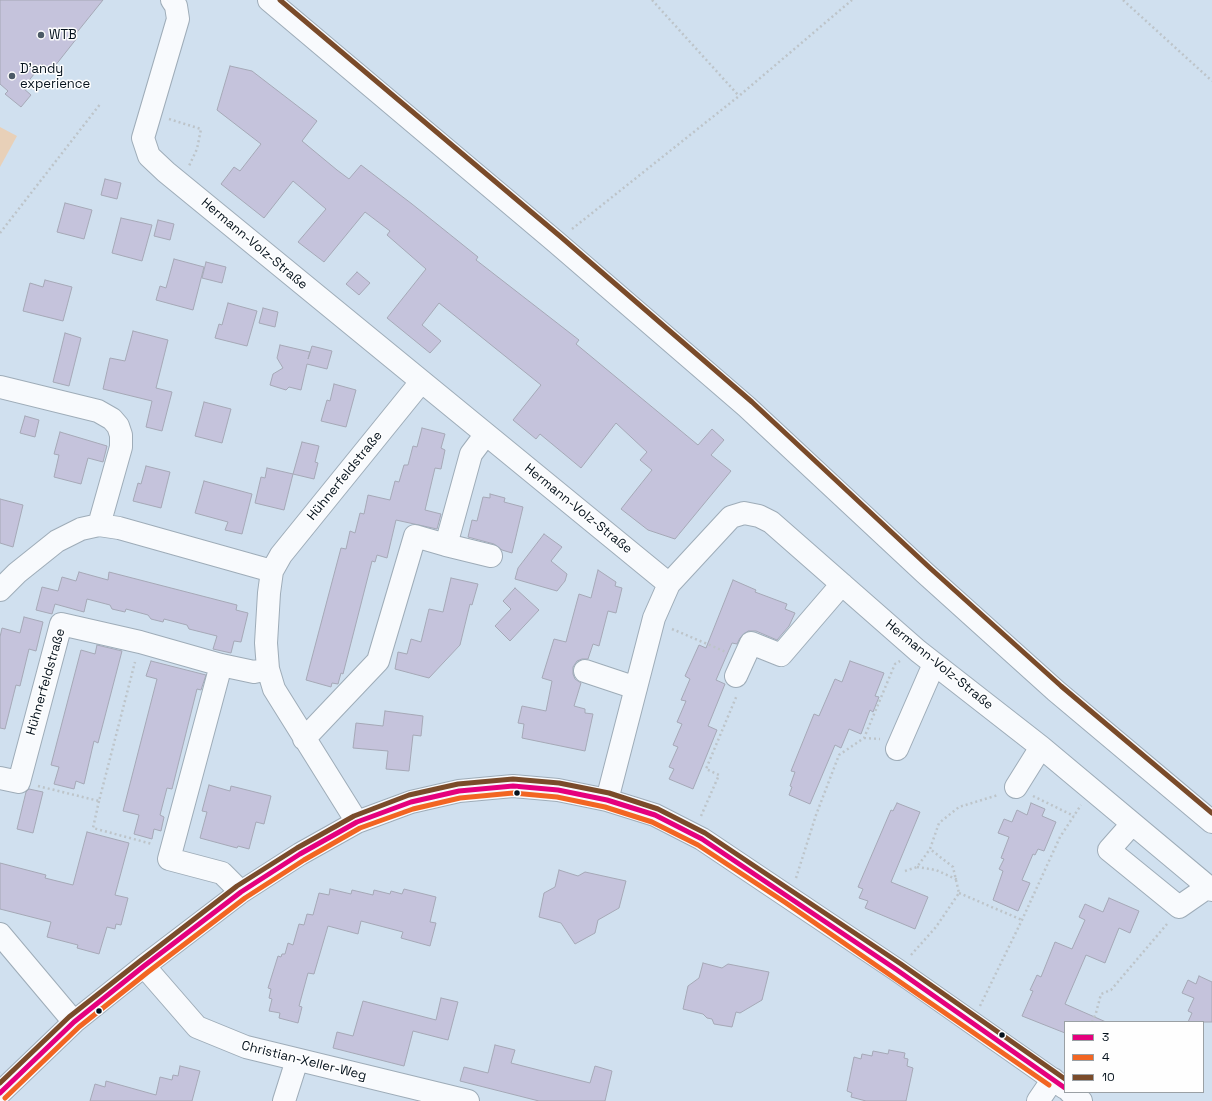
<!DOCTYPE html>
<meta charset="utf-8">
<style>
body{margin:0}
#map{position:relative;width:1212px;height:1101px;overflow:hidden;background:#d0e0ef;font-family:"Space Grotesk",sans-serif}
canvas{display:block}
.legend{position:absolute;left:1064px;top:1021px;width:140px;height:72px;box-sizing:border-box;background:#fefefe;border:1px solid #9aa0a4;margin:0;padding:5px 7px;list-style:none;font-size:12px;color:#05121d}
.legend li{display:flex;align-items:center;gap:8px;height:20px}
.legend b{width:20px;border:1px solid #9aa0a4}
</style>
<div id="map">
<canvas width="1212" height="1101"></canvas>
<ul class="legend">
<li><b style="height:5px;background:#e5007d"></b>3</li>
<li><b style="height:5px;background:#f26522"></b>4</li>
<li><b style="height:5px;background:#7a4b2a"></b>10</li>
</ul>
</div>
<script>
const context = document.querySelector('canvas').getContext('2d');
context.lineJoin = 'round';
function fillPath(path, color) { context.fillStyle = color; context.fill(path, 'evenodd'); }
const poly = rows => new Path2D(rows.map(r => 'M' + r).join(''));
function trace(path, color, width, dash) { context.strokeStyle = color; context.lineWidth = width; context.lineCap = dash ? 'butt' : 'round'; context.setLineDash(dash || []); context.stroke(path); }
function write(font, color, halo, rows, align = 'center') {
  context.font = font + ' "Space Grotesk",sans-serif'; context.lineWidth = 3; context.setLineDash([]); context.textBaseline = 'middle'; context.strokeStyle = halo; context.fillStyle = color; for (const [text, x, y, turn = 0] of rows) {
    context.save(); context.translate(x, y); context.rotate((+turn || 0) * Math.PI / 180); context.textAlign = isNaN(turn) ? turn : align; if (halo) context.strokeText(text, 0, 0); context.fillText(text, 0, 0); context.restore();
  }
}
fillPath(poly([
 [0,127,17,136,0,167]
]), '#e8d0b8');
const building = poly([
 [0,0,103,0,74,36,77,38,51,71,42,64,23,88,31,95,21,107,5,94,8,91,0,84,0,0],
 [230,66,252,71,317,121,302,141,337,170,349,179,361,165,412,204,478,257,476,260,579,340,576,344,698,445,712,429,724,440,711,455,731,471,675,539,648,530,621,509,652,470,640,460,647,452,616,423,581,468,540,434,536,439,513,420,541,385,439,303,422,325,441,341,430,353,387,318,426,269,387,235,390,231,365,212,324,262,298,242,326,209,293,181,264,218,221,184,234,167,240,171,261,144,217,110,230,66],
 [105,179,121,183,117,199,101,195,105,179],
 [65,203,92,210,84,239,57,232,65,203],
 [121,218,152,225,142,261,112,253,121,218],
 [158,220,174,224,170,240,154,236,158,220],
 [174,259,204,267,193,310,156,300,160,286,166,288,174,259],
 [206,262,226,267,222,283,202,278,206,262],
 [357,272,370,283,359,295,346,284,357,272],
 [45,280,72,287,63,321,23,311,30,283,43,287,45,280],
 [228,303,257,311,247,346,215,338,219,324,222,325,228,303],
 [263,308,278,312,275,327,259,323,263,308],
 [133,331,168,340,156,388,172,392,162,431,146,427,152,401,103,389,110,358,125,361,133,331],
 [65,333,81,338,69,386,53,382,65,333],
 [280,345,310,352,308,359,312,346,332,351,327,369,307,364,301,390,289,387,286,390,270,385,273,374,283,368,277,358,280,345],
 [334,384,356,390,346,427,321,421,327,400,330,401,334,384],
 [204,402,231,409,222,443,195,436,204,402],
 [25,416,39,420,35,437,20,433,25,416],
 [422,428,445,434,441,448,445,450,441,469,435,468,425,510,441,514,437,529,396,520,387,558,377,555,375,562,372,561,343,674,341,673,338,684,332,683,331,687,306,680,341,548,346,549,350,531,355,533,360,513,364,514,368,495,390,500,395,481,399,482,404,465,408,465,413,446,417,447,422,428],
 [60,432,107,446,103,462,88,458,81,484,54,477,59,455,54,454,60,432],
 [302,442,319,446,315,462,318,463,314,479,293,474,302,442],
 [146,466,170,472,161,508,133,501,138,483,141,484,146,466],
 [267,468,293,474,284,510,255,503,261,477,265,478,267,468],
 [204,481,252,494,242,534,225,530,228,522,195,513,204,481],
 [490,494,505,498,504,502,523,507,512,553,502,550,494,544,468,537,472,520,477,521,483,497,490,498,490,494],
 [0,499,23,505,13,547,0,543,0,499],
 [544,534,562,547,551,561,567,574,565,581,557,591,515,579,518,568,544,534],
 [598,570,616,582,615,586,622,588,616,613,608,611,599,646,593,644,588,659,582,659,577,661,573,667,573,674,575,679,581,683,574,706,585,709,585,713,593,714,585,751,522,738,524,724,518,723,522,706,546,711,552,681,542,678,554,639,566,642,579,594,591,598,598,570],
 [79,572,108,580,109,572,237,605,236,610,248,613,241,642,234,641,231,653,213,649,217,636,189,629,187,625,164,619,163,622,151,619,148,615,126,609,125,612,112,609,110,605,87,599,84,612,55,604,52,614,36,610,42,587,58,591,62,577,76,581,79,572],
 [451,578,478,584,472,605,470,604,460,645,429,678,395,669,398,652,407,654,411,639,421,642,429,609,443,612,451,578],
 [733,580,756,590,755,592,787,604,785,609,795,613,789,626,777,640,756,631,748,631,740,638,737,644,732,643,716,680,725,684,708,726,717,730,693,789,669,779,674,769,669,767,678,747,673,745,682,724,677,722,686,701,681,700,690,679,685,676,699,645,706,648,733,580],
 [515,588,539,610,510,641,495,626,511,609,503,601,515,588],
 [24,617,43,622,36,651,29,649,20,686,16,685,5,729,0,728,0,637,2,628,20,633,24,617],
 [97,645,122,651,98,743,94,741,84,784,76,781,74,789,54,784,59,767,51,765,81,650,95,654,97,645],
 [151,661,206,675,201,690,197,689,172,789,167,788,160,815,164,817,161,831,154,829,152,839,134,834,139,815,123,811,157,679,146,676,151,661],
 [850,661,884,673,875,696,879,697,873,712,870,710,861,734,849,729,841,748,835,745,810,804,789,795,792,787,790,786,795,772,791,771,814,714,819,716,835,679,842,682,850,661],
 [385,711,423,716,421,736,413,735,409,771,386,769,388,751,353,748,356,723,383,726,385,711],
 [209,785,230,791,231,786,271,796,264,824,256,822,249,849,238,846,237,848,200,838,207,812,202,811,209,785],
 [29,789,43,792,33,833,17,829,26,792,29,789],
 [897,803,920,812,891,882,928,897,915,929,865,908,868,901,859,898,863,889,858,887,891,810,893,811,897,803],
 [1031,803,1045,809,1042,816,1056,822,1044,851,1038,849,1035,855,1033,854,1022,880,1030,883,1018,911,993,900,1003,871,999,869,1004,859,1001,858,1009,837,998,833,1004,819,1012,822,1017,810,1027,815,1031,803],
 [87,832,129,843,115,895,128,898,121,925,116,924,115,929,107,927,99,954,77,948,78,945,47,937,51,922,0,909,0,863,46,875,45,878,73,885,87,832],
 [559,870,578,876,585,872,626,881,619,908,598,920,595,933,575,944,561,923,539,917,544,893,555,887,559,870],
 [330,889,351,894,352,890,373,895,374,890,390,894,391,891,402,894,404,889,436,897,430,922,436,923,430,946,401,938,403,932,361,921,358,934,328,926,314,974,308,973,299,1006,302,1007,298,1023,279,1018,280,1013,269,1011,272,999,269,998,271,989,268,988,278,956,281,957,282,954,285,954,288,943,293,945,299,924,304,925,307,914,313,915,319,893,329,895,330,889],
 [1109,898,1139,911,1130,933,1119,928,1105,963,1086,955,1065,1004,1106,1022,1065,1022,1065,1033,1022,1016,1033,991,1030,990,1037,975,1041,977,1055,942,1072,949,1085,920,1079,917,1085,904,1103,912,1109,898],
 [703,963,722,968,728,964,769,972,762,1000,740,1013,736,1012,732,1027,714,1024,712,1019,707,1018,703,1014,683,1009,688,986,699,978,703,963],
 [1199,976,1212,982,1212,1022,1188,1022,1192,1013,1188,1011,1194,998,1182,993,1188,980,1196,984,1199,976],
 [441,998,458,1002,448,1040,413,1031,404,1066,333,1048,337,1032,353,1036,363,1001,436,1020,441,998],
 [495,1045,515,1050,511,1063,590,1083,595,1066,612,1071,605,1101,539,1101,460,1081,464,1067,488,1073,495,1045],
 [889,1050,905,1053,904,1058,908,1059,907,1066,913,1068,906,1101,866,1101,851,1097,852,1093,847,1091,854,1057,861,1059,862,1054,872,1056,873,1051,888,1054,889,1050],
 [180,1066,200,1071,192,1101,90,1101,95,1084,105,1087,106,1081,156,1095,160,1077,172,1080,173,1075,178,1076,180,1066]
]);
fillPath(building, '#c5c3dc');
trace(building, '#a5a8b6', 1);
const minor = poly([
 [172,0,176,6,178,19,143,138,149,156,166,172,669,584,731,517,744,513,759,516,771,522,918,651,1041,747,1212,890],
 [0,387,98,411,112,419,118,426,121,435,121,447,99,525],
 [446,545,491,556],
 [0,590,17,573,57,541,81,529,99,525,119,528,272,571],
 [221,665,169,859,222,873,241,892],
 [585,671,636,688],
 [736,676,751,643,781,655,842,584],
 [304,739,378,661,415,536,446,545,471,454,486,434],
 [897,749,934,664],
 [0,778,19,782,61,624,140,642,221,665,254,672,268,669],
 [1016,787,1041,747],
 [607,800,654,618,669,584],
 [357,822,274,689,268,669,266,643,269,593,272,571,281,555,421,382],
 [1132,824,1109,850,1179,907,1208,887],
 [0,934,74,1022],
 [144,966,197,1027,246,1047,468,1101],
 [1070,1092,1081,1101],
 [0,1093,74,1022,144,966,241,892,300,854,357,822,411,802,459,791,513,786,558,790,607,800,655,815,702,839,897,970,1065,1088],
 [284,1101,297,1060],
 [1038,1101,1053,1079]
]);
const major = poly([
 [269,0,556,242,747,407,925,573,1056,691,1212,822]
]);
trace(minor, '#9eacb8', 24);
trace(major, '#9eacb8', 24);
trace(poly([
 [652,0,739,96],
 [1123,0,1212,81],
 [169,119,201,129,197,149,189,166],
 [572,229,739,96,852,0],
 [0,233,101,103],
 [672,629,726,652],
 [864,738,880,739],
 [38,786,99,801,135,662],
 [1033,796,1074,816],
 [99,801,93,828,152,844],
 [701,816,719,775,706,769,737,695],
 [917,867,936,870,958,880],
 [905,871,917,867,930,849,939,823,959,807,998,795],
 [796,878,816,815,839,755,864,738,895,664,900,661],
 [959,893,1022,920],
 [911,955,936,927,959,893,953,867,930,849],
 [980,1006,1022,920,1060,837,1081,805],
 [1092,1022,1096,1013,1101,994,1111,990,1167,924]
]), '#bdc4c9', 2.5, [2, 3]);
trace(minor, '#f8fafd', 22);
trace(major, '#f8fafd', 22);
trace(poly([
 [0,1093,74,1022,144,966,241,892,300,854,357,822,411,802,459,791,513,786,558,790,607,800,655,815,702,839,897,970,1065,1088]
]), '#e5007d', 5);
trace(poly([
 [5,1098,79,1027,148,972,245,898,304,860,360,828,413,809,460,798,513,793,557,797,605,807,652,822,698,845,786,903,1049,1085]
]), '#f26522', 5);
trace(poly([
 [280,0,561,237,752,402,930,568,1061,686,1212,813],
 [0,1083,69,1017,140,961,237,886,297,848,354,816,409,795,458,784,513,779,559,783,609,793,658,809,705,833,901,964,1065,1079]
]), '#7a4b2a', 5);
for (const [x, y, r, color] of [
 [41,35,4,"#4c5a66"],
 [12,76,4,"#4c5a66"],
 [517,793,3.5,"#05121d"],
 [99,1011,3.5,"#05121d"],
 [1002,1035,3.5,"#05121d"]
]) { const dot = new Path2D(); dot.arc(x, y, r, 0, 2 * Math.PI); context.fillStyle = color; context.fill(dot); trace(dot, '#fefefe', 1.5); }
write('13px', '#05121d', '#fefefe', [
 ["WTB",49,35],
 ["D'andy",20,69],
 ["experience",20,84]
], 'left');
write('13px', '#05121d', '#fefefe', [
 ["Hermann-Volz-Straße",254,244,40],
 ["Hühnerfeldstraße",345,476,-51],
 ["Hermann-Volz-Straße",578,509,39],
 ["Hermann-Volz-Straße",939,665,39],
 ["Hühnerfeldstraße",46,682,-74],
 ["Christian-Xeller-Weg",304,1061,14]
]);
</script>
